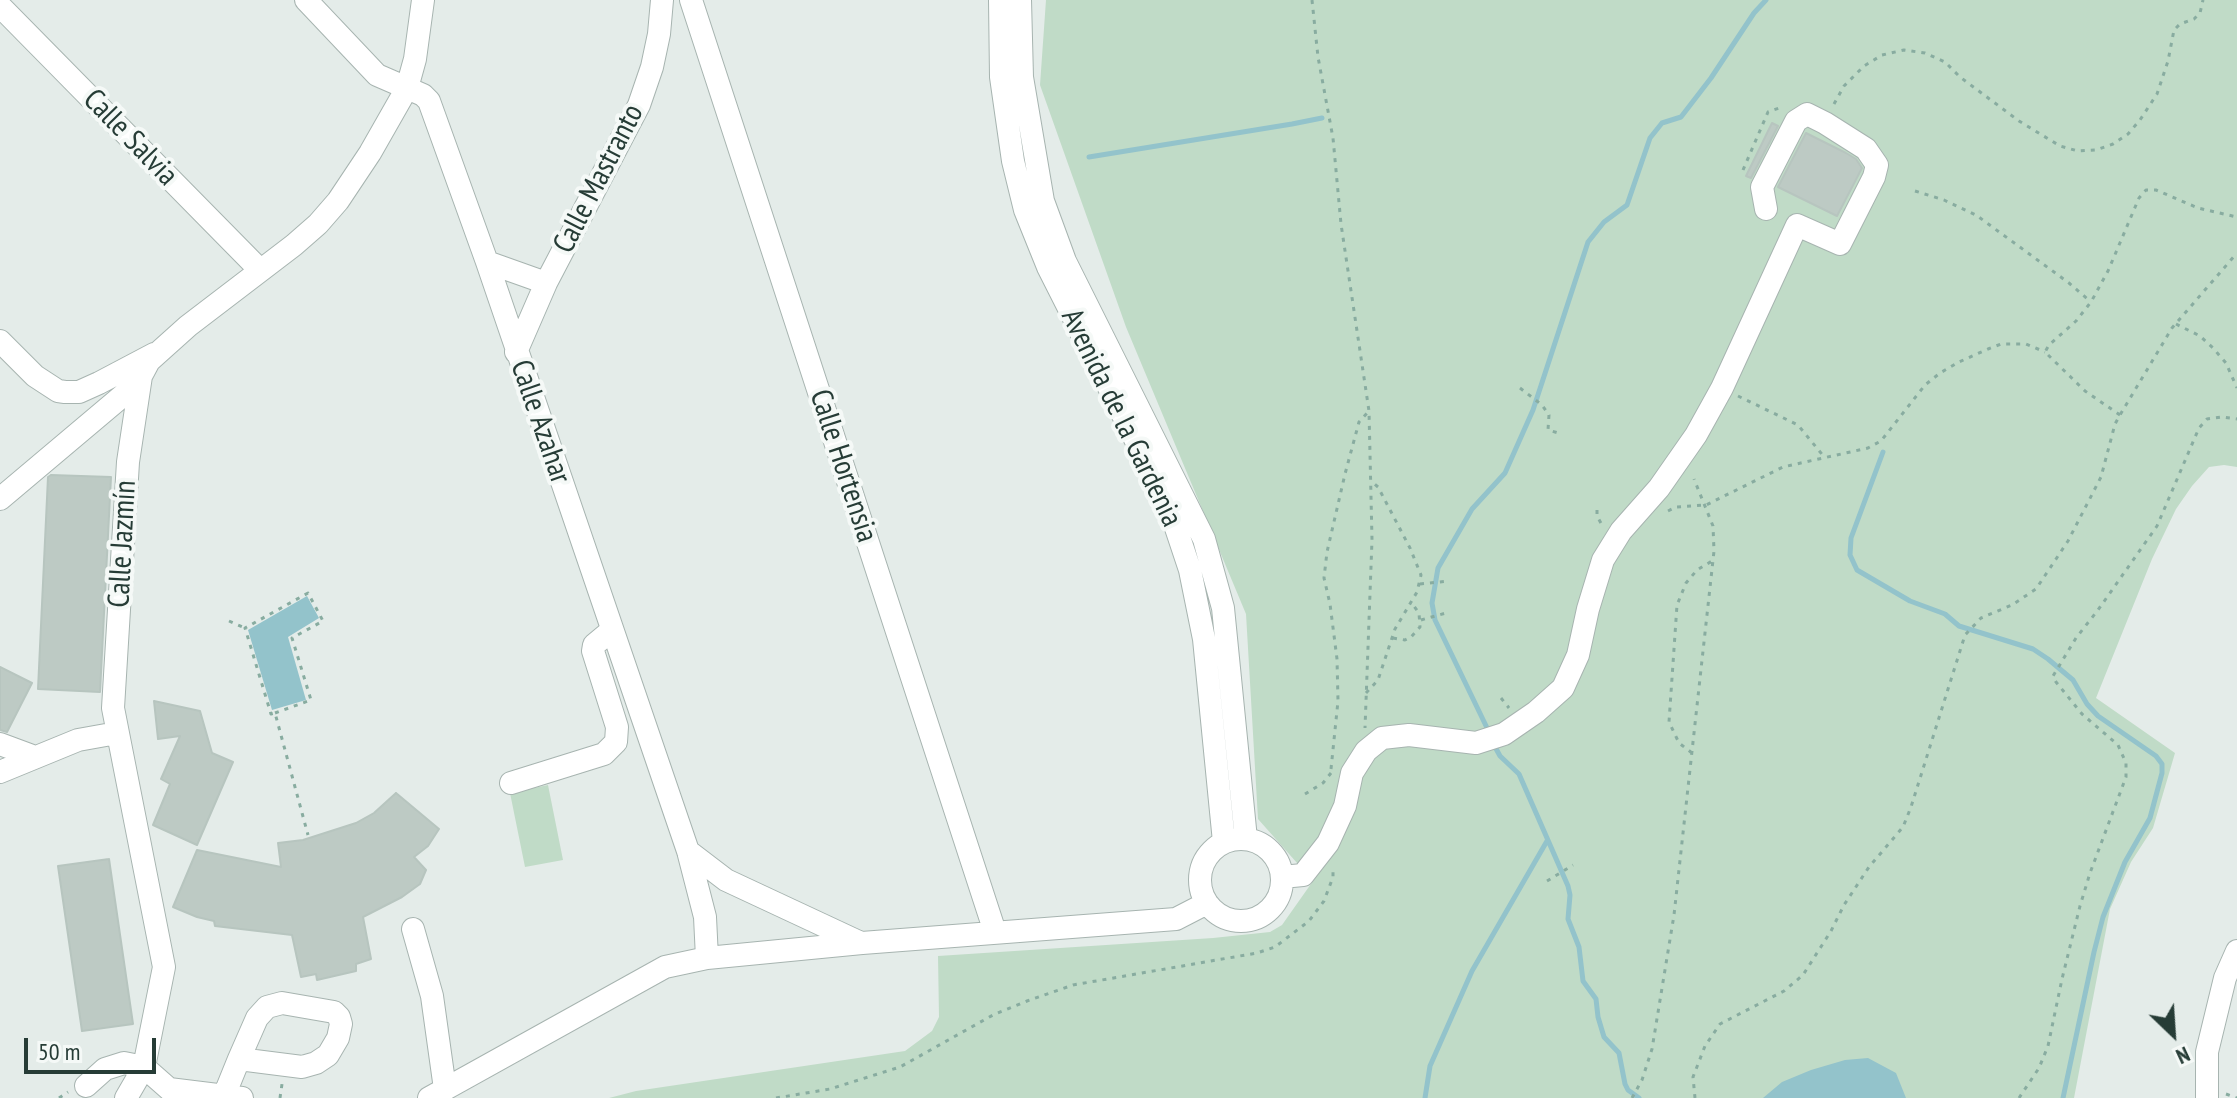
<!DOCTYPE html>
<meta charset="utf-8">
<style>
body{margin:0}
#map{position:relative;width:2237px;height:1098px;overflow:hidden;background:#e4ece9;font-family:"PT Sans Narrow",sans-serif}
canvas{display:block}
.north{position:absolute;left:2133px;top:994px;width:80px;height:80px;-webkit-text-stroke:6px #f5f9f7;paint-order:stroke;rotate:155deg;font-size:22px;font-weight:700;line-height:32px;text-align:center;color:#263c36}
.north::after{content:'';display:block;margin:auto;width:28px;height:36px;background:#263c36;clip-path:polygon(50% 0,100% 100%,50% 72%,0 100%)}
.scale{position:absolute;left:24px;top:1038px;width:132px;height:36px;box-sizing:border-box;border:4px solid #263c36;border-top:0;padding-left:10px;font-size:24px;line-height:28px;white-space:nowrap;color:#263c36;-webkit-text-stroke:6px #f5f9f7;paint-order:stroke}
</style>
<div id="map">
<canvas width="2237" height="1098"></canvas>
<div class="north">N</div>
<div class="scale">50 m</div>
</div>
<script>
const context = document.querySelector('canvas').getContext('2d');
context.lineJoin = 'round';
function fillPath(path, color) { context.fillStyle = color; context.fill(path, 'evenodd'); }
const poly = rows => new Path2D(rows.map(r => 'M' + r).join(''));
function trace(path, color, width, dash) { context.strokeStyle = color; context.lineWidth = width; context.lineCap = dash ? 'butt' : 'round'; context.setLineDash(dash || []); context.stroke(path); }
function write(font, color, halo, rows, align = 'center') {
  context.font = font + ' "PT Sans Narrow",sans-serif'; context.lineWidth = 8; context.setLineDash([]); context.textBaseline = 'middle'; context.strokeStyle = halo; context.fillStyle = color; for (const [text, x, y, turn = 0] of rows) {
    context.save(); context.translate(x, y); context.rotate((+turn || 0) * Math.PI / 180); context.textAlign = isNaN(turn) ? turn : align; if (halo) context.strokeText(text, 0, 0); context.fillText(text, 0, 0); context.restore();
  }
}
fillPath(poly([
 [1046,0,2237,0,2237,467,2224,465,2209,467,2192,486,2176,509,2152,559,2096,698,2175,753,2153,828,2131,862,2110,909,2074,1098,609,1098,636,1091,905,1051,932,1031,939,1017,938,956,1213,938,1270,932,1282,925,1313,881,1258,819,1246,614,1126,327,1040,85],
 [548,785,563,860,525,867,510,793]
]), '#c0dbc7');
fillPath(poly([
 [307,596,319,618,288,637,306,700,272,710,248,630],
 [1868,1058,1896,1073,1906,1098,1763,1098,1782,1082,1811,1070,1845,1060]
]), '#93c3cb');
trace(poly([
 [1089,157,1292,124,1322,118],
 [1883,452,1851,538,1850,555,1857,570,1910,601,1945,614,1959,626,2033,649,2048,659,2073,680,2087,704,2098,716,2156,756,2162,764,2162,773,2150,818,2125,862,2103,917,2094,952,2063,1098],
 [1489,732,1435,620,1432,603,1438,568,1472,509,1505,473,1533,410,1588,242,1604,222,1627,205,1650,138,1662,123,1681,117,1711,78,1754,13,1766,0],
 [1494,745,1500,756,1519,774,1568,886,1570,895,1568,919,1579,947,1583,981,1596,999,1598,1017,1604,1037,1619,1053,1625,1084,1628,1090,1639,1098],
 [1425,1098,1430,1066,1472,971,1547,841]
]), '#93c3cb', 5);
const building = poly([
 [1772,123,1778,126,1751,178,1746,176,1772,123],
 [1806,133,1846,153,1856,159,1862,168,1837,216,1778,187,1806,133],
 [51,475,111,477,100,692,38,689,48,477,51,475],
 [0,667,32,683,7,732,0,730,0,667],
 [154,701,200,711,212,753,233,762,197,845,153,825,170,784,161,779,180,736,158,739,154,701],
 [396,793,439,829,428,846,414,857,426,870,420,884,402,897,363,917,371,959,356,964,356,971,317,980,316,974,301,977,292,935,215,926,214,921,197,917,173,907,197,850,281,867,278,843,303,840,356,823,374,813,396,793],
 [109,859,133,1024,82,1031,58,866,109,859]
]);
fillPath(building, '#bdcac4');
trace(building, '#b7c5bf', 2);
const minor = poly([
 [423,0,415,59,407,88,423,95,429,101,487,262,688,851,705,917,707,958],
 [691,0,995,932],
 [1000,0,1001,77,1013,161,1025,210,1048,267,1168,504,1190,570,1204,639,1224,842],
 [1020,0,1022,77,1043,201,1065,261,1204,539,1223,608,1246,839],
 [0,6,260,270],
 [487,262,546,283],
 [0,341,35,376,58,391,65,392,79,392,99,383,154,354],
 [516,352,546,283,639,105,652,67,659,34,662,0],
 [0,499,140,381],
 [0,744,35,757],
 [0,772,78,740,117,733],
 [511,783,604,754,616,742,617,727,593,651,594,645,612,630],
 '1200 880a41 41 0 1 1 82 0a41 41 0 1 1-82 0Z',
 [688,851,726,880,861,943],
 [1282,877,1303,875,1328,843,1345,806,1352,773,1366,751,1382,738,1409,735,1476,743,1504,734,1536,712,1563,688,1578,655,1588,609,1603,560,1621,531,1659,488,1696,435,1722,388,1797,225,1840,244,1874,177,1877,165,1866,149,1825,123,1807,114,1796,121,1762,187,1766,209],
 [413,929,432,996,445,1089],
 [86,1086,105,1069,124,1063,144,1067,169,1089,242,1098],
 [224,1096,239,1059,257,1018,267,1007,282,1003,334,1012,339,1017,341,1024,338,1038,328,1055,316,1063,302,1067,239,1059],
 [126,1098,144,1067,164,967,113,708,128,462,141,376,149,361,188,326,294,245,318,224,338,201,370,153,407,88,377,75,306,0],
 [429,1098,665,967,707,958,862,943,1176,919,1207,903],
 [2207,1098,2207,1052,2225,978,2237,951]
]);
trace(minor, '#a7b4b0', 24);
trace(poly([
 [1312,0,1318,57,1333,138,1341,224,1369,411,1372,540,1365,728],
 [1834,104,1844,86,1864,66,1882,55,1904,50,1925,53,1945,62,1960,77,2019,121,2060,146,2078,151,2096,150,2113,144,2128,134,2140,120,2157,94,2168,61,2174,30,2180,24,2194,19,2200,13,2203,0],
 [1743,170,1768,112,1782,107],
 [1915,191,1944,200,1976,215,2069,283,2091,302],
 [2176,324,2200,336,2213,348,2226,363,2237,388],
 [1520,388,1542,405,1549,415,1548,430,1562,434],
 [1738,396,1798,425,1825,458],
 [2120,415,2085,391,2045,352,2049,345,2076,321,2091,302,2108,271,2139,198,2146,190,2156,190,2198,208,2237,217],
 [1597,510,1597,516,1602,525],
 [1668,511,1676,507,1706,505,1783,467,1868,448,1881,441,1925,385,1940,373,1959,362,1988,349,2001,344,2026,344,2045,352],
 [1420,584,1449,581],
 [1421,620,1446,613],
 [229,621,245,628],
 [1393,638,1405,640,1411,637,1420,627,1419,613,1411,602],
 [1366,693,1378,680,1395,629,1417,592,1421,575,1410,548,1378,487,1371,481],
 [1501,698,1509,708],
 [275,713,311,700,292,638,323,621,308,593,245,628,271,714,275,713,308,835],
 [1692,753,1679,743,1669,722,1677,605,1686,583,1697,570,1712,561],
 [1331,769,1338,701,1337,659,1330,604,1324,578,1327,552,1345,474,1359,422,1369,411],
 [1305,794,1323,783,1331,773],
 [1547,881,1573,865],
 [2226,1094,2237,1098],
 [59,1098,68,1092],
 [280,1098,282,1084],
 [776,1098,830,1089,900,1067,993,1015,1027,1001,1073,985,1257,953,1275,947,1309,921,1324,901,1333,877,1333,868],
 [1632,1098,1642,1080,1652,1049,1674,915,1714,551,1713,526,1694,479],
 [1695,1098,1693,1077,1705,1046,1720,1024,1784,991,1803,975,1831,931,1844,905,1869,867,1903,827,1911,807,1965,635,1981,618,2012,605,2036,589,2068,541,2101,477,2115,424,2120,415,2172,328,2237,253],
 [2019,1098,2039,1068,2048,1046,2062,979,2080,906,2090,873,2126,777,2126,763,2118,745,2082,714,2056,682,2053,676,2076,638,2098,610,2157,526,2199,428,2207,419,2222,417,2237,419]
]), '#88aca0', 3, [4, 6]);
trace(minor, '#fff', 22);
write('30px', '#263c36', '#f5f9f7', [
 ["Calle Salvia",130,138,46],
 ["Calle Mastranto",599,179,-63],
 ["Avenida de la Gardenia",1121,418,64],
 ["Calle Azahar",540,422,71],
 ["Calle Hortensia",843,466,72],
 ["Calle Jazmín",123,544,-87]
]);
</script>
